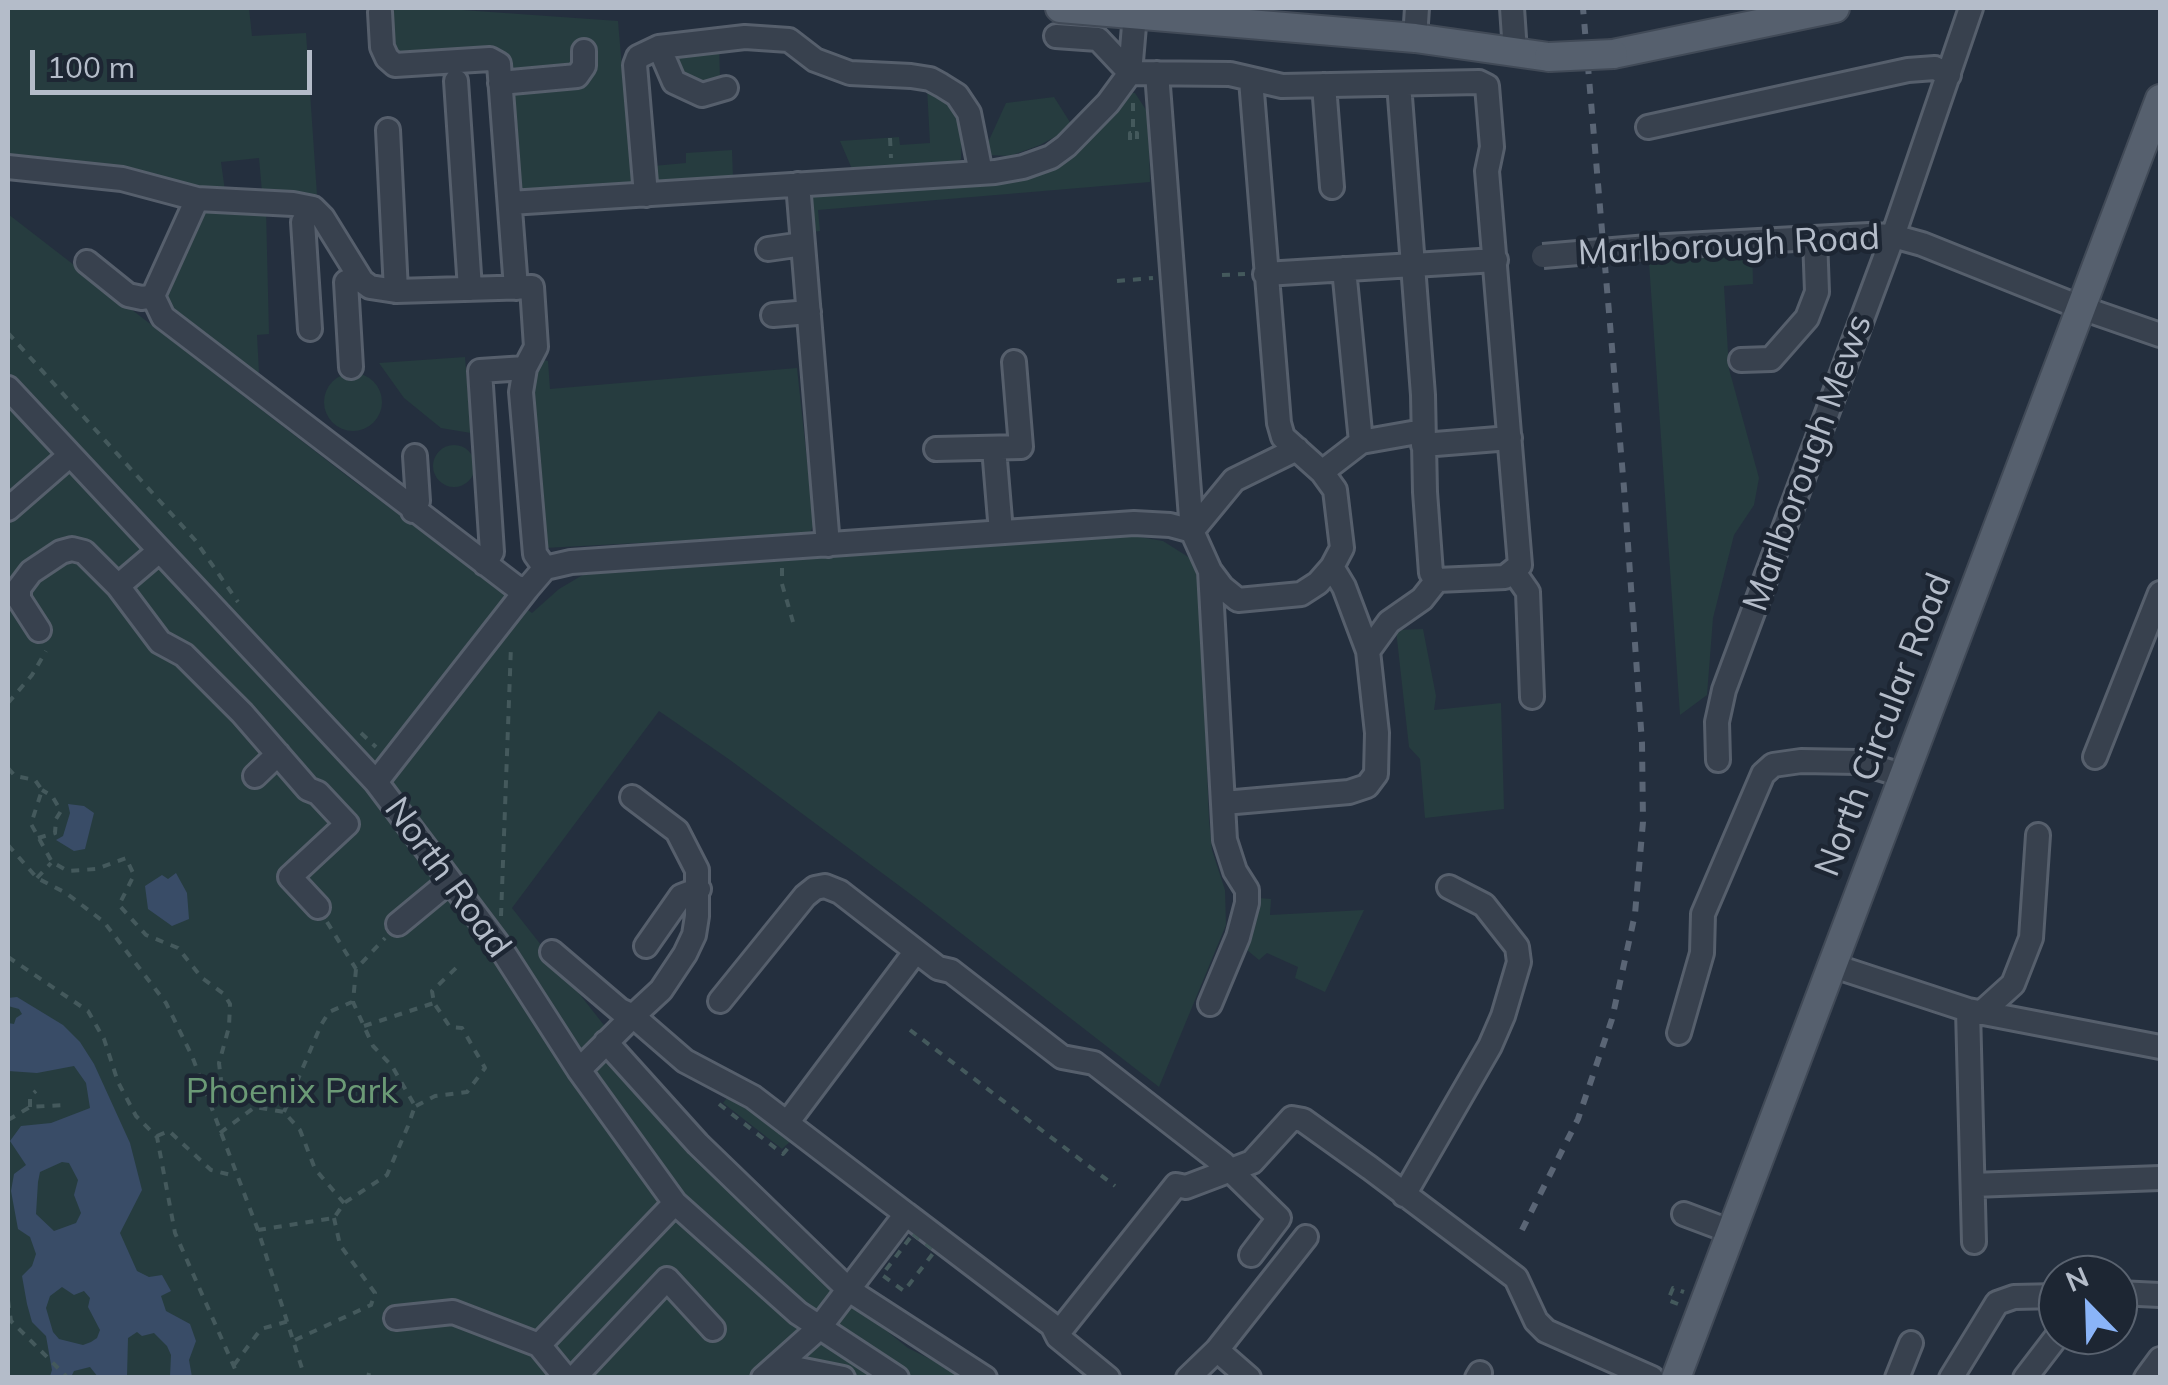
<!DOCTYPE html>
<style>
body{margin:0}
#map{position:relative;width:2168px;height:1385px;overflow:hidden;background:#242f3e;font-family:Mulish,sans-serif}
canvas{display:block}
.frame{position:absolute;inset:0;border:10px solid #b4bcc9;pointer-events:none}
.north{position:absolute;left:2038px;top:1255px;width:100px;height:100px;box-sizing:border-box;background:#1d2633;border:2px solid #59626f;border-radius:50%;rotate:337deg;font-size:28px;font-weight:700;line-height:40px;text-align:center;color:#b4bcc9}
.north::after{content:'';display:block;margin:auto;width:35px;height:45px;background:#8ab4f8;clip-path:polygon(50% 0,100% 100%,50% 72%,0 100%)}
.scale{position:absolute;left:30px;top:50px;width:282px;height:45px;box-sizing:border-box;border:5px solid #b4bcc9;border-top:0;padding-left:12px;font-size:30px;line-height:35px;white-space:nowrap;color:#b4bcc9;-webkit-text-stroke:8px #1d2633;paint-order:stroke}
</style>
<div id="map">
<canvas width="2168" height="1385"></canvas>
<div class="frame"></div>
<div class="north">N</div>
<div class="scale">100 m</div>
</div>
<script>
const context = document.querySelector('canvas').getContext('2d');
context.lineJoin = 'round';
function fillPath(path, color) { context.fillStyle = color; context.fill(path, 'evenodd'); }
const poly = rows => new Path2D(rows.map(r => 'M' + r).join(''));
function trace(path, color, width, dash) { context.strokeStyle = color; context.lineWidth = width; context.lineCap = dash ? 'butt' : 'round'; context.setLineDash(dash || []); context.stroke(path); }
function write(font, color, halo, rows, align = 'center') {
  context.font = font + ' Mulish,sans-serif'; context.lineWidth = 9; context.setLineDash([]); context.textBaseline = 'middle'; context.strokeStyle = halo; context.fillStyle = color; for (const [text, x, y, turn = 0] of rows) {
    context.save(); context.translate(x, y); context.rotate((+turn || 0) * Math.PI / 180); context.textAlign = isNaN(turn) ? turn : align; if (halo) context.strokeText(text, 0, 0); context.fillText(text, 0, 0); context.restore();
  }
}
fillPath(poly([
 [8,8,249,8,252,36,306,33,317,195,262,192,259,158,221,162,225,191,8,158],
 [385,8,434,8,618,21,633,196,510,203,499,64,395,65],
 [719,44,720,78,710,85,690,82,675,71,665,52],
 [927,88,940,95,962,121,961,159,955,165,852,169,840,141,899,137,900,145,930,143],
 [1122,92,1135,93,1148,113,1150,182,818,210,820,231,806,233,803,190,1026,170],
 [1054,97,1073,127,1040,145,1010,156,987,155,985,149,1006,103],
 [732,150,733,178,662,184,653,180,653,166,686,163,686,153],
 [200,208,266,209,269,334,257,335,259,372,253,375,160,303],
 [8,214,351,479,532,613,559,589,586,573,607,569,1134,536,1163,541,1193,560,1200,589,1209,820,1212,850,1225,890,1226,925,1159,1087,917,899,730,760,659,711,512,908,607,1029,593,1042,698,1161,823,1280,908,1348,966,1377,8,1377],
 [1752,242,1753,284,1724,286,1729,369,1759,478,1754,505,1734,535,1713,618,1707,695,1680,715,1648,248],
 [465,357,471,433,441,428,404,398,379,363],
 [539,359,548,361,550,389,797,368,814,525,809,534,544,548,527,381],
 '324 402a29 29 0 1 1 58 0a29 29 0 1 1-58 0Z',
 '433 466a21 21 0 1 1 42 0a21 21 0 1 1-42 0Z',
 [1423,629,1436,696,1434,710,1501,703,1504,809,1425,818,1420,759,1409,747,1396,630],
 [1259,898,1271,899,1270,915,1364,910,1325,992,1295,978,1298,967,1267,953,1259,960,1247,950,1245,934],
 [731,1093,792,1140,782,1149,723,1103]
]), '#263c3f');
fillPath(poly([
 [68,804,84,806,94,813,85,849,74,851,56,840,63,836,70,813],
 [176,873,187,893,189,919,172,926,148,909,145,886,162,875,168,879],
 [17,997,63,1025,80,1042,94,1064,130,1143,142,1190,120,1233,137,1271,149,1277,162,1275,171,1291,161,1296,166,1311,190,1324,196,1341,189,1360,192,1377,170,1377,171,1355,167,1346,154,1333,142,1336,137,1332,128,1338,127,1377,98,1377,90,1367,74,1371,71,1377,16,1377,50,1376,52,1370,46,1336,32,1322,27,1304,22,1276,32,1266,36,1254,30,1237,18,1229,11,1191,14,1174,26,1165,10,1141,21,1126,51,1123,90,1108,86,1083,74,1066,37,1073,8,1071,8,1023,14,1024,16,1018,22,1014,19,1009,8,1006,8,998],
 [62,1162,69,1163,78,1180,74,1195,81,1213,76,1223,54,1231,36,1214,38,1182,40,1172],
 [62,1287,74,1295,84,1291,90,1298,88,1307,100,1330,97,1338,91,1342,83,1345,59,1339,53,1332,46,1308,50,1296]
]), '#394c67');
const minor = poly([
 [1512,8,1515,52],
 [380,12,382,47,387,58,395,65,490,59,499,64,516,288],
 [1056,36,1098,39,1130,73,1230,74,1282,86,1479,82,1487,86,1492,147,1487,171,1520,565,1505,577,1437,580,1431,573,1425,492,1423,395,1399,84],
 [1415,38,1417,8],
 [659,47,674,82,702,95,726,88],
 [1157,73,1192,531,1210,571,1222,587,1238,600,1301,594,1318,583,1332,567,1342,548,1335,490,1322,472,1283,437,1279,423,1251,80],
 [456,81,470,289],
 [500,83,577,76,584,66,584,51],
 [1324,85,1332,187],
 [1648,127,1908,70,1935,68,1949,75],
 [388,130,396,291],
 [8,167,122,179,197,199],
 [798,184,828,545],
 [646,195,635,65,638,57,659,47,745,37,789,40,815,60,850,73,911,76,930,79,941,85,957,95,969,113,981,173],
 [510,203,995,172,1023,167,1051,157,1066,146,1108,103,1130,73,1135,14],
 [303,222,310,329],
 [1648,247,1869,235,1893,236,1922,244,2082,308,2160,335],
 [768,249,803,244],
 [87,262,128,295,142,298,153,296],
 [1344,269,1361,442],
 [1265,274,1496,260],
 [346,282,351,367],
 [773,315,809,312],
 [1741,360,1771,359,1807,318,1817,292,1815,238],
 [8,388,376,782,500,947,579,1070,675,1203,798,1313,897,1378],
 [1423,445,1510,438],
 [994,448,1001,532],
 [936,449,1021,447,1014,362],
 [1322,472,1361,442,1423,431],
 [8,509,69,456],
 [413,511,418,501,415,456],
 [1192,531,1234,480,1297,449],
 [485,564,492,552,480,371,525,368],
 [545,568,535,554,521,392,525,368,536,347,532,287,396,291,370,287,362,281,323,218,313,208,293,204,197,199,153,296,163,317,516,587,527,589,545,568,571,562,1134,523,1170,525,1192,531],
 [1514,572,1528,592,1532,697],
 [118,586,159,551],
 [39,630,19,599,19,588,31,572,61,552,72,549,84,552,118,586,160,642,184,655,242,713,308,789,318,793,347,824,290,877,318,907],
 [1368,651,1389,622,1422,599,1437,580],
 [2095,757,2160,593],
 [1718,760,1717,722,1724,690,1893,236,1971,8],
 [255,776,278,754],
 [376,782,527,589],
 [1224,803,1349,792,1367,786,1376,774,1377,733,1368,651,1344,587,1332,567],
 [398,924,450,881],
 [646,946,681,896,699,889],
 [916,951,938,968,951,971,1062,1057,1094,1063,1224,1164,1279,1218,1251,1255],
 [552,952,620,1010,633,1016,661,990,685,954,694,935,697,916,697,870,677,831,632,797],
 [1834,966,1968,1010,2160,1047],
 [720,1001,805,896,815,888,825,886,840,892,916,951,787,1123],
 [1210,1004,1238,937,1247,903,1247,890,1235,871,1225,840,1210,571],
 [1968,1010,1974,1242],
 [1981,1013,2013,984,2031,938,2038,835],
 [1679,1033,1702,953,1703,914,1763,774,1773,765,1801,761,1858,762,1905,776],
 [606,1042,698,1144,849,1290,985,1378],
 [579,1070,633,1016,685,1061,753,1097,906,1214],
 [1973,1185,2160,1178],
 [1404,1195,1490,1046,1503,1016,1519,962,1517,947,1484,905,1449,887],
 [1684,1214,1732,1232],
 [2118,1293,2160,1295],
 [396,1318,453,1312,539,1345,675,1203],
 [1055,1331,1063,1327,1176,1185,1186,1187,1252,1162,1292,1118,1303,1120,1370,1168,1516,1278,1536,1321,1546,1331,1652,1378],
 [539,1345,566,1378],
 [1217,1350,1249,1378],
 [779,1365,843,1378],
 [574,1378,667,1279,713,1329],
 [763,1378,819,1328,906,1214,1052,1325,1058,1337,1108,1378],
 [1188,1378,1217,1350,1306,1237],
 [1477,1378,1480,1373],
 [1897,1378,1911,1343],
 [1951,1378,1997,1303,2014,1297,2058,1296],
 [2025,1378,2058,1335],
 [2146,1378,2160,1359]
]);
const major = poly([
 [1060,8,1415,38,1549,57],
 [1613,54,1835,8],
 [1676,1378,2160,99]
]);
trace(minor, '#565f6c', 28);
trace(major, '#414a57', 32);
trace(poly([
 [1133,103,1133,133,1137,133,1137,140,1130,140,1130,133,1133,133],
 [890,138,891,158],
 [1222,275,1245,274],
 [1117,281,1153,278],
 [8,333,195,540,238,602],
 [782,568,782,584,793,622],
 [8,703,32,675,46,651],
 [361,733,376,747],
 [8,768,15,776,35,780,42,790,31,824,52,862,68,871,96,869,126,858,134,875,119,905,146,935,178,948,202,978,224,994,230,1004,229,1027,219,1063,221,1080,206,1095],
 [38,838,55,833,56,819,61,811,52,796,42,790],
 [8,845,37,878,66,893,104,922,166,1003,192,1056,258,1230,305,1378],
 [37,878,51,863],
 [501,916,511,646],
 [327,922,356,969],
 [8,957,88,1011,104,1039,118,1082,136,1116,157,1137,175,1233,239,1378],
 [364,1026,434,1003],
 [910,1030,1115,1186],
 [719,1104,783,1154,788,1148],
 [416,1106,435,1096,467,1092,485,1068,462,1028,450,1027,434,1003,432,991,456,968],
 [30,1107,30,1096,36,1091],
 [284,1112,321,1025,329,1012,352,1002],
 [8,1120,30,1107,63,1105],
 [220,1133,255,1107,284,1112,300,1130,315,1169,344,1203],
 [157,1136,169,1131,211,1170,235,1176],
 [258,1230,334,1218,344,1203,387,1175,408,1126,415,1106,392,1066,373,1046,353,1002,356,969,385,938],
 [913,1234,935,1251,904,1291,882,1275,913,1234],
 [8,1300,11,1321,68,1378],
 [1678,1304,1668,1300,1673,1288,1684,1292],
 [295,1340,371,1305,375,1293,340,1245,334,1218],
 [234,1365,261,1329,289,1321],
 [368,1378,369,1373]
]), '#44595c', 4, [8, 8]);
trace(minor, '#38414e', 22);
trace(major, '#56606e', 28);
trace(poly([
 [1522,1230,1578,1119,1612,1019,1635,914,1643,822,1642,743,1624,488,1583,8]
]), '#5a6575', 6, [10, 10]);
const minorBridge = poly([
 [1543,256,1648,247]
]);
const majorBridge = poly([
 [1549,57,1613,54]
]);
trace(minorBridge, '#565f6c', 28, []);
trace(majorBridge, '#414a57', 32, []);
trace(minorBridge, '#38414e', 22);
trace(majorBridge, '#56606e', 28);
write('35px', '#b4bcc9', '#1d2633', [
 ["Marlborough Road",1729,246,-3],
 ["Marlborough Mews",1808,463,-70],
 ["North Circular Road",1884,725,-69],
 ["North Road",447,878,54]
]);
write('35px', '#6b9a76', '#1d2633', [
 ["Phoenix Park",292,1092]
]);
</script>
